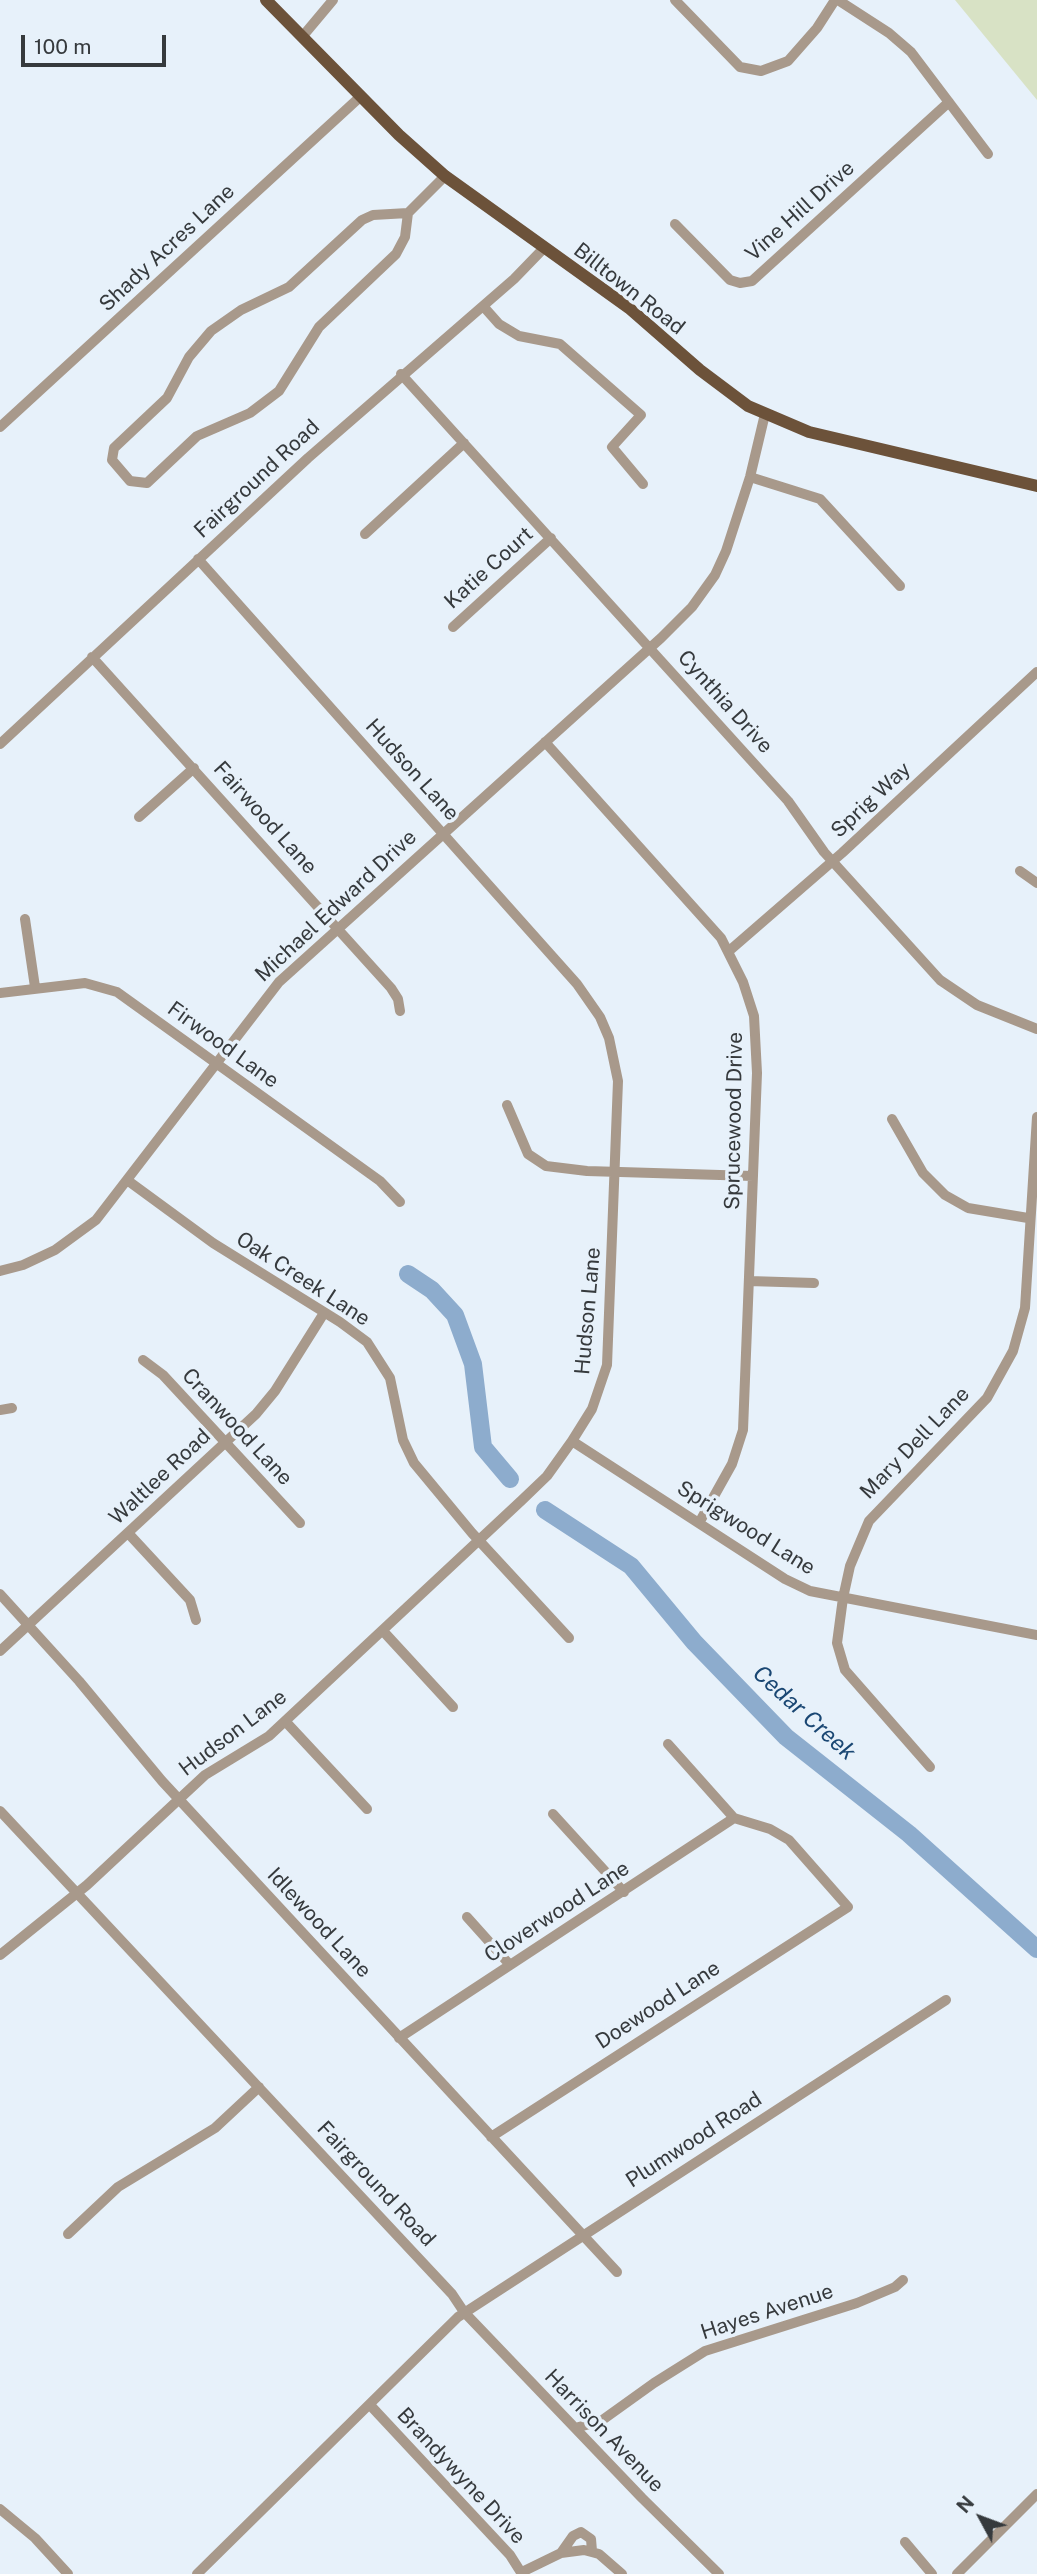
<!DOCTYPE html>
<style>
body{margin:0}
#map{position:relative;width:1037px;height:2574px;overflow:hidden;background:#e7f1fa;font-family:"Public Sans",sans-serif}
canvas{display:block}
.north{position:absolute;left:946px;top:2483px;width:70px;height:70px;-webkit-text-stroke:5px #e7f1fa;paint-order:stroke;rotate:311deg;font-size:19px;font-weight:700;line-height:28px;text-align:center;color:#363a3d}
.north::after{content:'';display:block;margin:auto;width:24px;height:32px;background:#363a3d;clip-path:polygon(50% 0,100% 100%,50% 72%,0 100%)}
.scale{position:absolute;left:21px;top:35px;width:145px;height:32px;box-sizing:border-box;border:4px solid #363a3d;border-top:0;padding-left:9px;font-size:21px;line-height:24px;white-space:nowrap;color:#363a3d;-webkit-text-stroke:5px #e7f1fa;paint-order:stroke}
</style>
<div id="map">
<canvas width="1037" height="2574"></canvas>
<div class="north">N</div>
<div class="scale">100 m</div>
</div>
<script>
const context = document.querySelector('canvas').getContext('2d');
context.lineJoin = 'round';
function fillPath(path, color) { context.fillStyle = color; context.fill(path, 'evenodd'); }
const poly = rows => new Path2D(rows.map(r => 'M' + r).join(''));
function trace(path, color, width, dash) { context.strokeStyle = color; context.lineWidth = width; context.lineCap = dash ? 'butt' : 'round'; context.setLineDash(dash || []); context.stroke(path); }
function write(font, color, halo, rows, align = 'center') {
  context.font = font + ' "Public Sans",sans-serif'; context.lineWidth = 7; context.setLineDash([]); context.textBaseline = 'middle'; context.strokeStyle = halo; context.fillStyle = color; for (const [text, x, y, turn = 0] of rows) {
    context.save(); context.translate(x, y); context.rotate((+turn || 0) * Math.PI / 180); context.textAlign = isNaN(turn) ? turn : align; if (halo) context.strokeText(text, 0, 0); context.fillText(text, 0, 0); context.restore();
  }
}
fillPath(poly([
 [955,0,1037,0,1037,100]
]), '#d8e2c5');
trace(poly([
 [408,1274,432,1290,455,1315,473,1364,483,1447,510,1479],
 [545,1510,631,1566,694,1642,786,1737,909,1834,1037,1949]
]), '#8daccd', 18);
trace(poly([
 [675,0,740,67,761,71,788,61,817,28,835,0],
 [838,0,889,33,911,52,988,154],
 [302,37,333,0],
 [408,213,405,237,396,254,319,327,279,391,250,413,197,436,147,483,130,481,112,460,114,448,167,398,189,357,211,331,241,310,289,287,362,220,373,215,408,213,445,176],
 [675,224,730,280,740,283,752,281,949,102],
 [483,306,499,324,519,336,560,344,641,415,612,447,643,484],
 [401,374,788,801,824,852,940,980,977,1005,1037,1029],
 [0,427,360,97],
 [750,477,820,499,900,586],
 [365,534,464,443],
 [453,627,551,538],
 [92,657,391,988,398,999,400,1011],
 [545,742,721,938,743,982,754,1016,757,1073,743,1430,732,1464,699,1523],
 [0,744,308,458,514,279,544,248],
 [139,817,194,768],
 [1020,871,1037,883],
 [25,919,35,987],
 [729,951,842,853,1037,672],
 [0,993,85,983,117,992,380,1181,400,1202],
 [507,1105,528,1154,546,1166,587,1171,753,1176],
 [892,1119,923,1173,945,1195,968,1208,1028,1218],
 [127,1180,213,1243,340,1322,367,1342,390,1378,403,1440,414,1463,472,1533,569,1638],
 [0,1271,23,1265,55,1250,96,1220,279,982,661,638,692,607,715,575,726,551,750,477,765,414],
 [749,1281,814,1283],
 [143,1360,163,1375,300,1523],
 [0,1410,12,1408],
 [572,1441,785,1579,810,1591,1037,1635],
 [128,1533,190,1600,196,1620],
 [0,1594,79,1681,162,1781,617,2272],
 [383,1631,453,1707],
 [0,1651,256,1414,275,1391,324,1313],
 [285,1721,367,1809],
 [930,1767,845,1670,837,1643,843,1598,850,1566,869,1521,987,1398,1013,1351,1025,1308,1037,1117],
 [0,1811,452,2294,464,2312,642,2498,719,2574],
 [553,1814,624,1892],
 [467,1917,510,1965],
 [0,1955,87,1885,205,1775,269,1736,522,1500,547,1476,572,1441,592,1409,607,1365,618,1081,609,1038,600,1017,577,984,198,559],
 [399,2038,734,1818],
 [491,2137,848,1907,789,1840,770,1829,734,1818,668,1744],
 [68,2234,118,2187,215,2128,259,2087],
 [370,2405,510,2555,522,2574],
 [575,2428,601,2421,654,2383,705,2351,857,2303,895,2287,903,2280],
 [0,2509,35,2538,68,2574],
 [905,2542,932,2574],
 [561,2553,573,2536,581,2532,591,2539,592,2551],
 [522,2572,561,2553,584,2550,599,2554,622,2574],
 [197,2574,458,2317,946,2000],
 [957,2574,1037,2494]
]), '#a8998b', 10);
trace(poly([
 [266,0,399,135,445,176,629,308,700,370,748,406,809,432,1037,486]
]), '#6c523a', 12);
write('21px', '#363a3d', '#e7f1fa', [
 ["Vine Hill Drive",800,211,-42],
 ["Shady Acres Lane",167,248,-43],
 ["Billtown Road",629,289,38],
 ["Fairground Road",257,479,-43],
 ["Katie Court",489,568,-42],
 ["Cynthia Drive",725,702,48],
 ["Hudson Lane",412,770,48],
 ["Sprig Way",871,800,-43],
 ["Fairwood Lane",265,818,48],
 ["Michael Edward Drive",336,906,-43],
 ["Firwood Lane",223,1045,36],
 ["Sprucewood Drive",734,1121,-89],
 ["Oak Creek Lane",303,1279,33],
 ["Hudson Lane",588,1311,-85],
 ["Cranwood Lane",237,1427,47],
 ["Mary Dell Lane",915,1443,-46],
 ["Waltlee Road",160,1477,-43],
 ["Sprigwood Lane",746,1528,32],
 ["Hudson Lane",233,1733,-37],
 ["Cloverwood Lane",557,1912,-33],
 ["Idlewood Lane",319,1923,47],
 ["Doewood Lane",658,2005,-33],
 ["Plumwood Road",694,2140,-33],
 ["Fairground Road",376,2184,47],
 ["Hayes Avenue",767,2312,-18],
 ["Harrison Avenue",604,2431,46],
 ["Brandywyne Drive",461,2476,47]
]);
write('italic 23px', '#1a4773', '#e7f1fa', [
 ["Cedar Creek",804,1713,42]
]);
</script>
